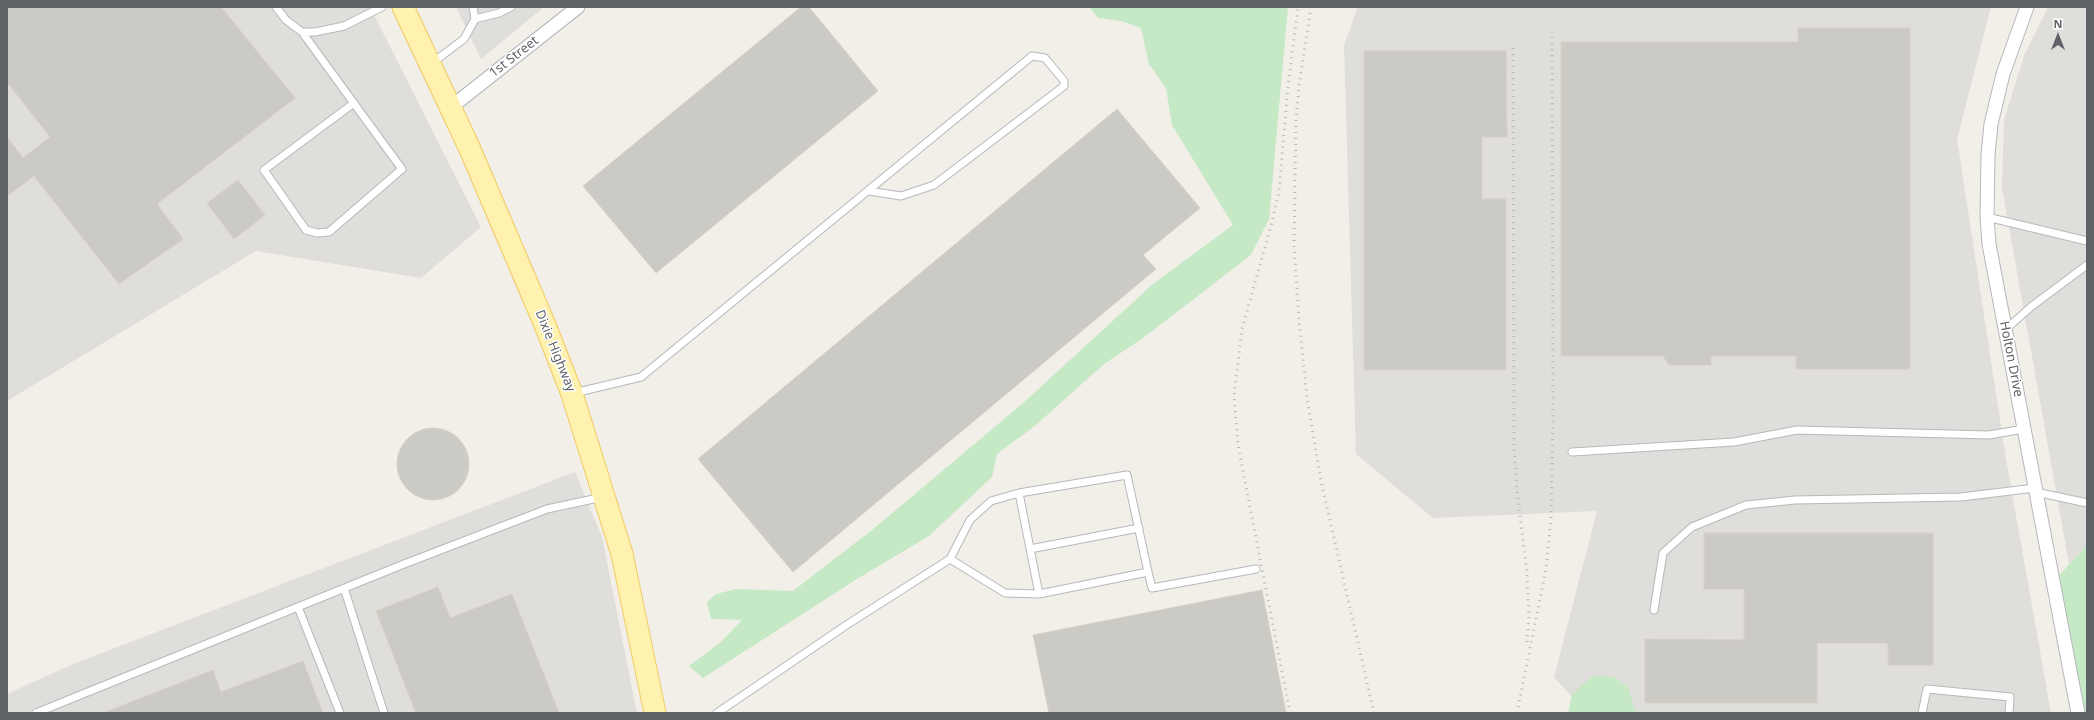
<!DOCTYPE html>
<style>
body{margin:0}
#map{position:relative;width:2094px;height:720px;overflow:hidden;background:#f1efe8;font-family:"Noto Sans",sans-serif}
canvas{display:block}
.frame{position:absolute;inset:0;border:8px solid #5f6368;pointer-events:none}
.north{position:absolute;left:2038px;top:16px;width:40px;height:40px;-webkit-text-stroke:3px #fff;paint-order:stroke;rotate:0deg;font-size:11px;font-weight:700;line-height:16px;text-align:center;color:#5f6368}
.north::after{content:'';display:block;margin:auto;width:14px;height:18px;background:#5f6368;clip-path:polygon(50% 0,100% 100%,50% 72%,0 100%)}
</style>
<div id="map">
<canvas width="2094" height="720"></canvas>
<div class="frame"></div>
<div class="north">N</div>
</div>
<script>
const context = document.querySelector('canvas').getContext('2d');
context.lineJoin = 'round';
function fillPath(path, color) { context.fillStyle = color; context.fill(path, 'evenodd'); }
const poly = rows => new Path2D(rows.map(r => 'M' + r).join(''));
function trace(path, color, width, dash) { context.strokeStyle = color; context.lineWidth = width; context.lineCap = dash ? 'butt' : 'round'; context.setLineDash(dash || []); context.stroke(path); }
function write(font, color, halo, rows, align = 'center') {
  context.font = font + ' "Noto Sans",sans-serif'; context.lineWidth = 3; context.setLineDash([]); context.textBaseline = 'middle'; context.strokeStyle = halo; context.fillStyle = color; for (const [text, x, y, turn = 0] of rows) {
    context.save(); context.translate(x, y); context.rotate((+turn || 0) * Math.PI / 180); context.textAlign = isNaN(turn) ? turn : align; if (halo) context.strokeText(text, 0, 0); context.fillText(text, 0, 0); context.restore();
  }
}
fillPath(poly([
 [7,7,370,7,481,227,421,278,256,251,7,401],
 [456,7,544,7,481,59],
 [1358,7,1991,7,1957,139,2006,459,2051,713,1586,713,1554,677,1597,511,1433,518,1356,454,1344,45],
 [2048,7,2087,7,2087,545,2069,564,2002,188,2004,120,2024,56],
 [575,472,602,537,637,713,7,713,7,694,73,664]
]), '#e0deda');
fillPath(poly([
 [1089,7,1288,7,1269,219,1251,255,1143,338,1104,364,1036,425,997,454,992,477,929,536,857,579,703,678,689,666,721,642,742,620,711,619,707,602,716,594,736,589,793,591,872,530,1022,404,1153,284,1233,225,1172,125,1166,88,1149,64,1141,28,1121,21,1098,18],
 [2087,545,2087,713,2078,713,2053,582],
 [1592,676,1614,677,1628,687,1635,710,1639,713,1568,713,1572,695]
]), '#c5e8c5');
const building = poly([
 [7,7,221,7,295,98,157,204,183,239,119,284,34,176,7,196,7,137,23,158,50,137,7,82,7,7],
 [801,7,809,7,878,91,656,273,583,186,801,7],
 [1798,28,1910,28,1910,369,1796,369,1796,356,1711,356,1711,365,1669,365,1663,356,1561,356,1561,42,1798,42,1798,28],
 [1364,51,1506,51,1507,137,1482,137,1482,199,1506,199,1506,370,1364,370,1364,51],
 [1117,109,1200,208,1143,255,1156,269,793,572,698,459,1117,109],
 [238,180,265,215,234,239,207,203,238,180],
 '397 464a36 36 0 1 1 72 0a36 36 0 1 1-72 0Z',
 [1704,533,1933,533,1933,665,1888,665,1888,643,1817,643,1817,703,1645,703,1645,639,1744,640,1744,589,1704,589,1704,533],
 [438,587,450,618,512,594,559,713,416,713,376,611,438,587],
 [1262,590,1286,713,1049,713,1033,635,1262,590],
 [303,661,323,713,103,713,213,670,221,692,303,661]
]);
fillPath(building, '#cccac5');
trace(building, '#d6d1c6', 1);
const service = poly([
 [276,7,286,20,302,32,315,32,344,26,382,7],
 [475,19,499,13,511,7],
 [302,32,377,135,402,169,329,232,317,233,306,230,264,170,354,103],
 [432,63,464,39,475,19,473,7],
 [1987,217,2087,241],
 [2005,330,2032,306,2087,265],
 [574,393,641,377,1032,56,1045,58,1064,81,1064,86,934,185,901,196,869,191],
 [1572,452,1734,442,1797,430,1989,435,2024,429],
 [2036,492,2087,503],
 [1019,493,1039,594],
 [1030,549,1139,528],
 [1148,572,1152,588,1256,569],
 [344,588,384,713],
 [298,607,340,713],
 [1654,610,1663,553,1692,527,1746,505,1795,500,1961,497,2035,488],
 [36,713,399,566,547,509,603,497],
 [717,713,848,624,950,559,970,520,991,501,1019,493,1127,475,1148,572,1039,594,1005,593,950,559],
 [1922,713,1927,689,2010,697,2009,713]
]);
const minor = poly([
 [2027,7,2003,74,1991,124,1988,155,1987,217,1989,244,2078,713],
 [450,108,578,7]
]);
const primary = poly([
 [403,7,469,147,545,325,572,394,622,554,655,713]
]);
trace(service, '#b5b8bc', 9);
trace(minor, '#b5b8bc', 15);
trace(primary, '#f2c960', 23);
trace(service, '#fff', 7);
trace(minor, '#fff', 13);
trace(primary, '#fff2af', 21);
trace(poly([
 [1311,7,1299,86,1296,119,1294,246,1299,319,1307,398,1321,481,1374,713],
 [1513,48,1514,448,1517,491,1527,573,1529,617,1527,644],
 [1290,713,1238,445,1234,395,1242,329,1271,226,1279,192,1288,87,1298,7],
 [1517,713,1546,569,1551,518,1553,422,1552,32]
]), '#b6b7b8', 3, [1, 5]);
write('13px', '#5f6368', '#fff', [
 ["1st Street",514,57,-38],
 ["Dixie Highway",555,351,68],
 ["Holton Drive",2011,359,79]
]);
</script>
